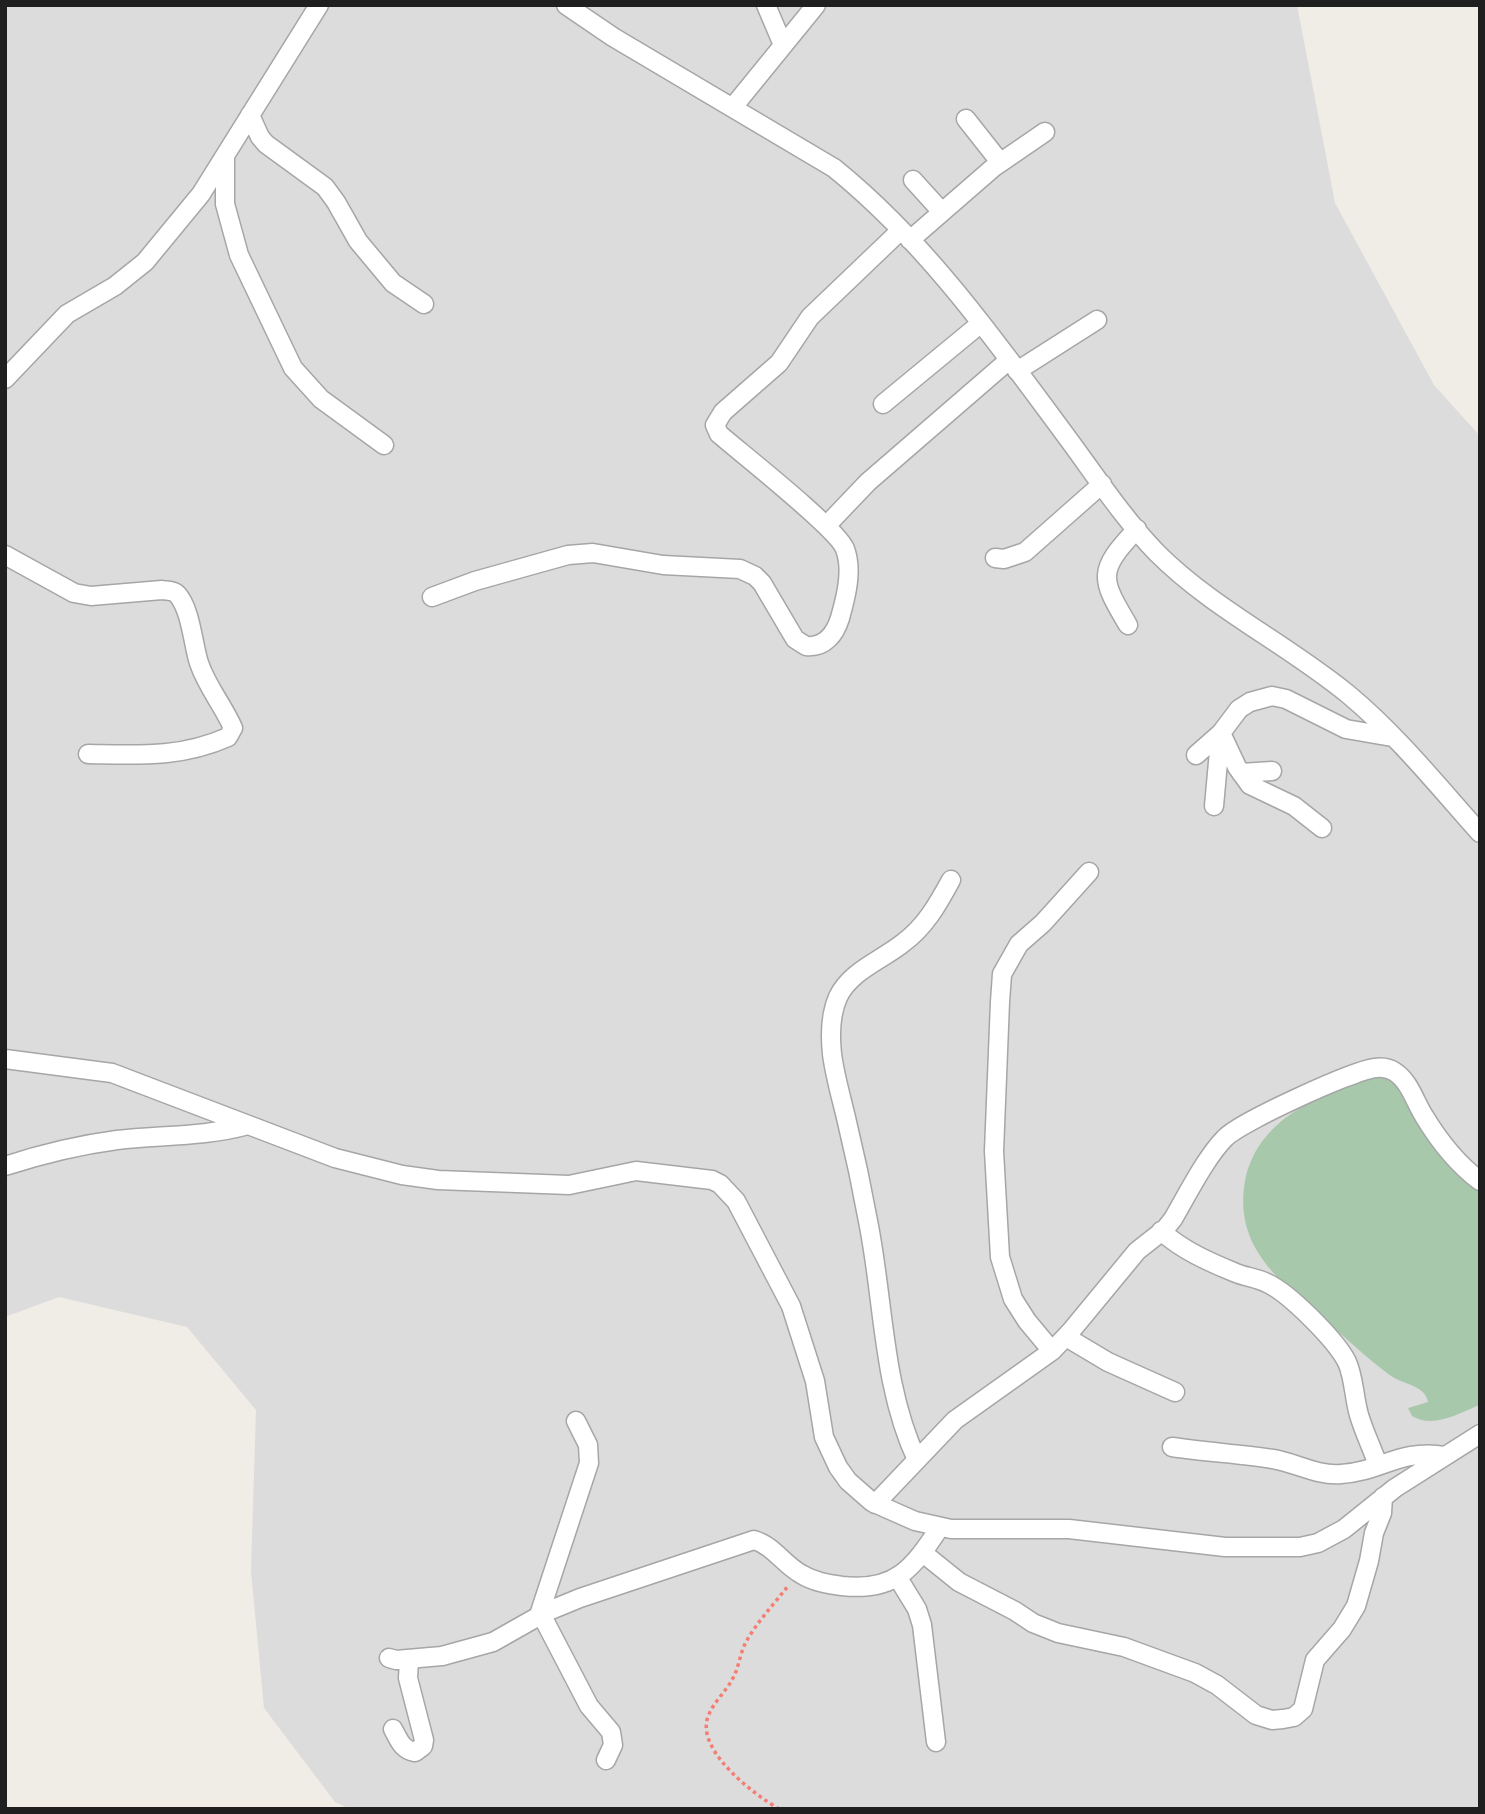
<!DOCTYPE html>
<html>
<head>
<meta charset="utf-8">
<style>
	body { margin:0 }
	#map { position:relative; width:1485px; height:1814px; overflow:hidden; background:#f0ece6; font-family:Montserrat,sans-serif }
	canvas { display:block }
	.frame { position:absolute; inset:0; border:7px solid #1f1f1f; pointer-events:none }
</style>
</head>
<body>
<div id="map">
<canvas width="1485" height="1814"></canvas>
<div class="frame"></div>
</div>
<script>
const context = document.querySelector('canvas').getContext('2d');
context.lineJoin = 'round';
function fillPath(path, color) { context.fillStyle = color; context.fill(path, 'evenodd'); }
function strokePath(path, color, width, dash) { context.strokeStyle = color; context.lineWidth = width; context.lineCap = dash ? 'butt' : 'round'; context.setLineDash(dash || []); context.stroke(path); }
fillPath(new Path2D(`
	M5 5H1297L1335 203 1434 385 1480 436V1809H350L335 1802 264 1708 251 1571 256 1410 187 1327 59 1297 5 1317Z`), '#dddcdc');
fillPath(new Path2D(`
	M1386 1075 1392 1078 1480 1188V1405C1459 1413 1433 1429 1412 1416L1408 1408 1428 1402C1425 1385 1404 1385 1391 1376 1368 1359 1348 1340 1326 1321 1282 1282 1233 1249 1245 1181 1251 1147 1276 1120 1306 1105 1330 1092 1359 1078 1386 1075Z`), '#a8c8ac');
const minor = new Path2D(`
	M566 5 613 37 834 168C927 243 998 344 1069 440 1097 478 1124 519 1157 553 1213 609 1287 644 1349 695 1397 735 1438 786 1480 833
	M766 5 783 45
	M733 107 816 5
	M250 115 260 137 266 144 325 187 336 202 358 241 393 283 424 304
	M966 119 1000 162
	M225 156V204L239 255 293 368 321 399 384 445
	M913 180 942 212
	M910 240 994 167 1045 132
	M1017 371 1097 320
	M5 379 67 314 115 286 145 262 201 194 319 5
	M883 404 980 324
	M826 526 868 482 1009 360
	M5 555 74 593 91 596 162 590C167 591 173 590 177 594 191 609 193 645 199 663 207 687 223 705 233 728L228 737C181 758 138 755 88 754
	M995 558 1004 559 1025 552 1102 484
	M432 597 475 581 568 555 593 553 663 565 740 569 755 576 762 583 795 639 806 646C825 648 835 634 840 618 846 597 853 570 845 549 838 529 741 453 719 434L715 425 723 412 779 363 810 317 901 230
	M1128 625C1100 578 1097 571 1137 529
	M1221 733 1237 767 1250 785 1294 806 1322 828
	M1196 755 1221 733 1239 709 1250 702 1272 696 1286 699 1346 729 1392 737
	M1241 773 1272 771
	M1214 806 1219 751 1224 740
	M5 1059 112 1073 335 1158 402 1175 438 1180 569 1185 636 1171 712 1180 720 1184 736 1201 791 1306 815 1381 824 1437 838 1467 848 1481 872 1502 915 1521 951 1529H1069L1225 1547H1300L1318 1543 1344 1529 1395 1488 1480 1434
	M5 1166C42 1154 79 1145 117 1140 161 1135 205 1137 248 1125
	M1161 1231C1182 1250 1209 1262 1236 1273 1246 1277 1257 1278 1267 1283 1289 1293 1336 1340 1347 1362 1354 1377 1354 1398 1359 1415 1364 1432 1372 1448 1378 1465
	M1066 1337 1108 1362 1175 1392
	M1052 1351 1027 1321 1013 1299 1000 1257 994 1151 1000 1002 1002 974 1019 944 1043 923 1089 872
	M576 1421 588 1445 589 1463 540 1612 589 1706 611 1732 613 1745 606 1760
	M1172 1447C1206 1452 1240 1454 1273 1459 1296 1463 1317 1476 1341 1474 1380 1472 1401 1448 1445 1456
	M917 1460C882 1386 884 1300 868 1221 862 1188 855 1155 847 1122 842 1100 835 1077 832 1054 830 1035 830 1015 838 997 850 971 882 960 903 943 925 927 938 904 951 880
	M875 1504 955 1420 1052 1351 1071 1331 1137 1251 1165 1229 1173 1219C1187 1195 1206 1157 1225 1138 1240 1122 1352 1071 1375 1068 1382 1067 1389 1068 1395 1072 1410 1082 1415 1102 1424 1116 1439 1141 1456 1163 1480 1181
	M923 1553 959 1582 1015 1611 1033 1623 1058 1633 1124 1647 1195 1673 1217 1685 1256 1715 1272 1720 1283 1719 1294 1717 1303 1709 1315 1660 1342 1629 1356 1606 1369 1561 1374 1533 1382 1513 1383 1497
	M898 1578 917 1609 922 1625 936 1742
	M389 1658 396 1660 442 1656 493 1642 546 1612 580 1598 754 1540C774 1546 783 1564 801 1574 814 1582 828 1584 842 1586 896 1592 913 1568 940 1527
	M393 1729C399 1740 402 1750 415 1752L423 1746 424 1740 408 1678 409 1659`);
strokePath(minor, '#a6a6a6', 21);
strokePath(new Path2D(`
	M779 1809C755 1795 699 1753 707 1720 711 1704 726 1692 733 1678 739 1667 740 1653 746 1642 757 1622 774 1604 788 1586`), '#f57d72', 3.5, [3.5, 3.5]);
strokePath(minor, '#fff', 18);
</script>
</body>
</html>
